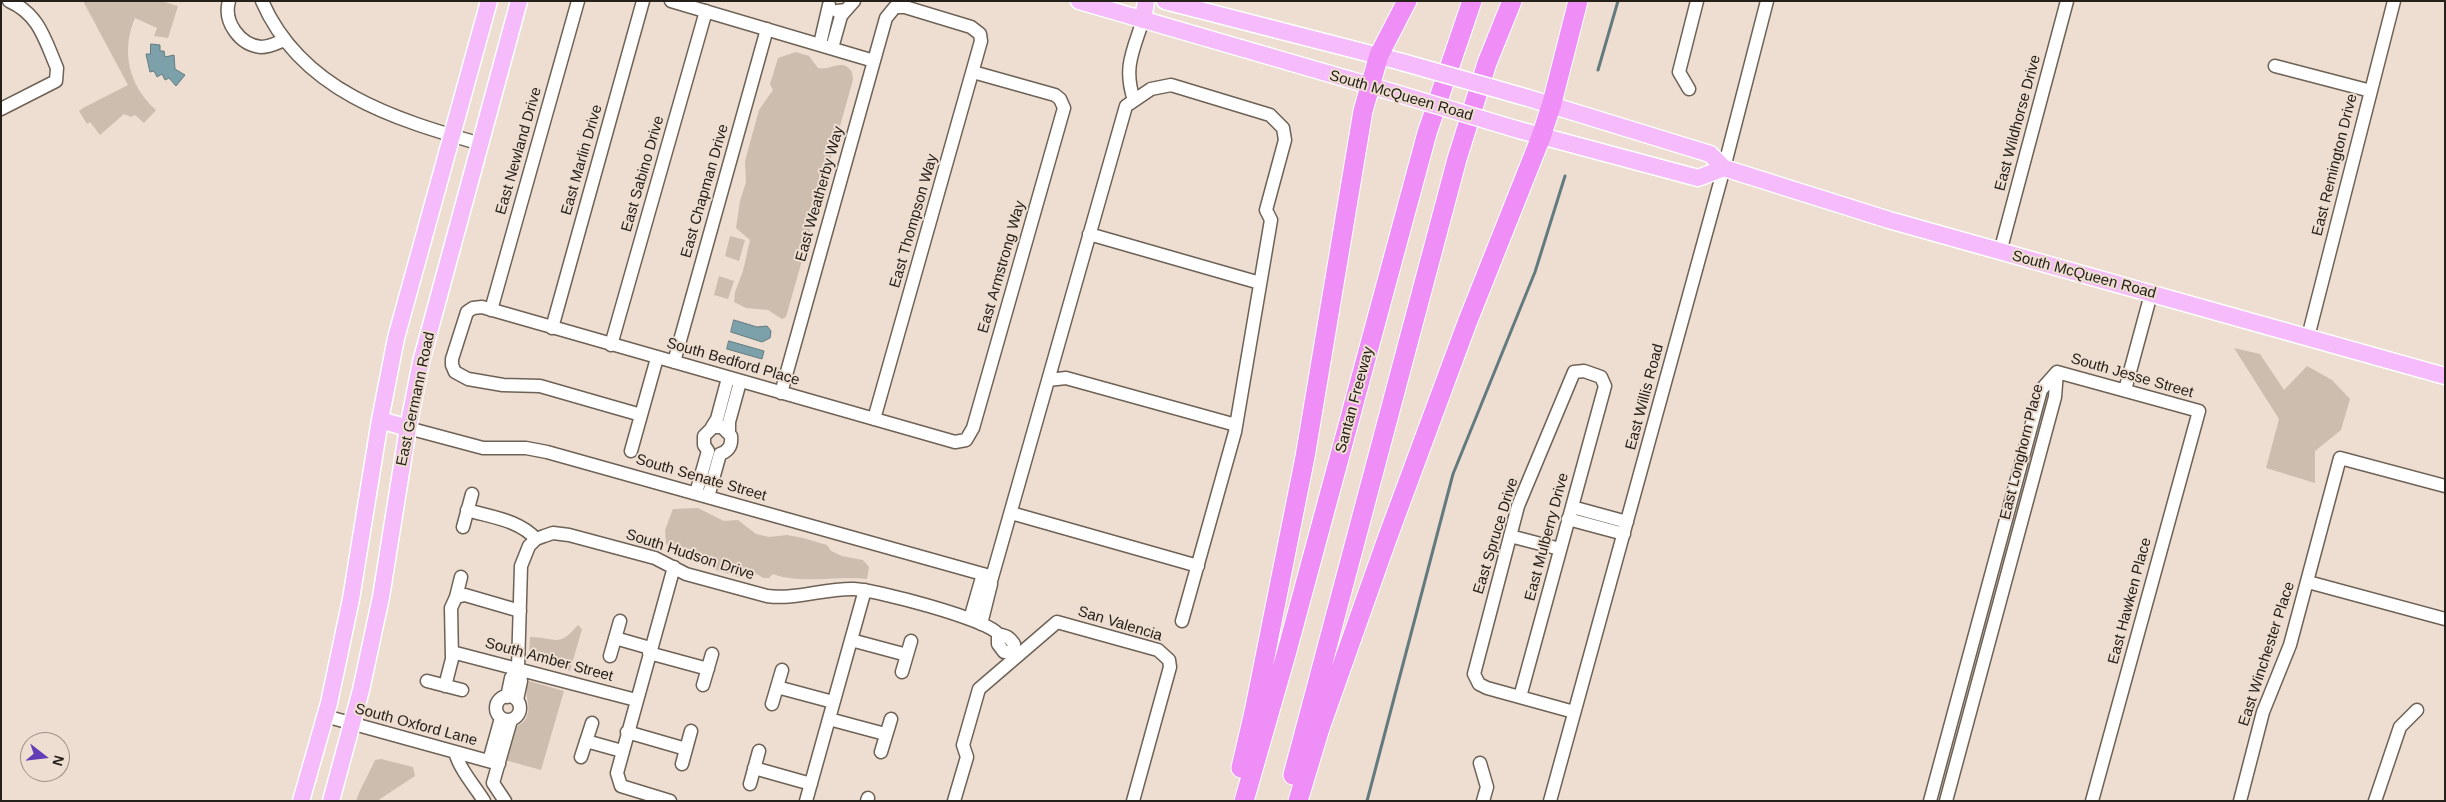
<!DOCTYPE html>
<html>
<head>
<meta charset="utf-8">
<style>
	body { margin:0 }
	#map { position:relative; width:2446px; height:802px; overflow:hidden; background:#edded1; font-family:Arial,sans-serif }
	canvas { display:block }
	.frame { position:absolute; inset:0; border:2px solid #26201b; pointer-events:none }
	.north { position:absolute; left:20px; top:732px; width:50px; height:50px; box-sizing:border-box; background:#edded1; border:1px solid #9d9288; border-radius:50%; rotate:106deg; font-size:14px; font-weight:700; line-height:20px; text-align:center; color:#26201b }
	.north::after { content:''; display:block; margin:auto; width:18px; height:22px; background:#633db5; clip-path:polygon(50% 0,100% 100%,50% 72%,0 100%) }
</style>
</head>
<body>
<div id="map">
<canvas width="2446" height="802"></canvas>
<div class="frame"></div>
<div class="north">N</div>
</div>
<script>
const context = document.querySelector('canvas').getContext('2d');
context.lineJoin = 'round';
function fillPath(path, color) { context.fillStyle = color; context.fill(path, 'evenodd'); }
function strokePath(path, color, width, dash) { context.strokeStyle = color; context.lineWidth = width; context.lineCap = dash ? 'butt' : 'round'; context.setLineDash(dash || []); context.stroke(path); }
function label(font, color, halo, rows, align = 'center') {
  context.font = font + ' Arial,sans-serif'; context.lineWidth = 4; context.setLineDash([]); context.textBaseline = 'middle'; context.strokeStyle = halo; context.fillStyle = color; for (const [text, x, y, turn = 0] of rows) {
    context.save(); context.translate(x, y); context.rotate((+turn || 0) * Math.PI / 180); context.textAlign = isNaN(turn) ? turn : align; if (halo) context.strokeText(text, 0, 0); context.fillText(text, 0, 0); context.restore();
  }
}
fillPath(new Path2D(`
	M83 1H161L178 6 168 38 154 36 157 28 135 18C121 51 128 85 156 110L144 123 135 115 131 117 124 114 100 135 90 122 87 124 79 111 83 108 128 85Z
	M796 52 809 56 818 68C830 71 843 57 852 72L853 80 786 317 782 319 768 310 746 308 734 302 735 292 743 271 750 240 736 228 740 201 746 182 745 161 759 110 773 90 770 84 778 58Z
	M730 236 745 240 739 261 725 256Z
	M719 276 734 281 728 299 714 295Z
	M2234 348 2260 354 2284 390 2307 366 2332 380 2350 399 2341 430 2315 451V483L2266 468 2279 419Z
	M698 508 724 521 738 520 756 534 769 537 787 535 803 538 827 545 831 551 842 556 863 560 869 567 867 579C836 575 803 585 773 574L769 578H763L757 574 745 575 741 578 716 570C703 546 687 554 666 544L665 530 673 509Z
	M578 625 582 629 570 671 535 661 529 653 530 637C557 637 557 649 578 625Z
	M529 681 564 691 541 770 505 760C508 752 509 737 514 730 518 724 525 723 527 716 532 703 522 693 529 681Z
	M381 759 413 767 415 776 377 801H356C361 786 369 774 375 760Z`), '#cdbdaf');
const water = new Path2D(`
	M151 44 160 45V51H164L165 57 174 55 175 69 185 75 176 86 169 78 165 80 162 74 157 77 154 71 150 72 146 54H150Z
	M734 320 757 327 767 326 771 331 770 338 762 342 731 332Z
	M729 341 764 351 762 359 727 349Z`);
fillPath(water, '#7da1aa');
strokePath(water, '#637a7f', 1);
strokePath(new Path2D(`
	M1598 70 1618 1
	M1367 801 1453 474 1535 272 1565 176`), '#637a7f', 3);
const minor = new Path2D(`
	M229 1C223 22 240 45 261 47 270 47 277 43 284 40
	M262 1C301 91 394 119 481 144
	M671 1 874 61
	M837 11 846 10 854 1
	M820 44 829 5
	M832 48 841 16 846 10
	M2275 66 2371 91
	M1689 89 1679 72 1697 1
	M1134 100C1123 68 1133 51 1143 20
	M1 109 56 81 57 68C45 40 39 14 9 1
	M1089 234 1260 283
	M2000 252 2067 1
	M491 310 578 1
	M552 328 643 1
	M2308 337 2394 1
	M611 345 706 11
	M674 362 767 29
	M2057 372 2199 411 2092 801
	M1048 380 1066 378 1236 425
	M2125 390 2151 294
	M781 393 886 18 895 7H905L971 27 980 34 981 41 874 419
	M641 415 540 386 503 385 468 379 455 372 452 365V359L467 312 473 308 482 307 955 442 966 440 973 428 1064 108 1060 99 1055 95 973 72
	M712 427 717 419 728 378
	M408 428 483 448H526L547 452 986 575 991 584 981 624
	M729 432V422L740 382
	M631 451 657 358
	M696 493 708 451 704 445V436L713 427H722L731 436C732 445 729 451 720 454L708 497
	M1572 507 1627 522
	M467 510C491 517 519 520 536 539
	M1011 513 1198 566
	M1568 519 1624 534
	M463 527 472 494
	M1510 536 1560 549
	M991 581 1126 106 1151 89 1171 85 1270 115 1283 128 1285 140 1266 210 1271 220 1235 432 1182 621
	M2308 582 2445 619
	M456 597 461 577
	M970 619 983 574
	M998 634V644L1004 652H1013
	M615 638 650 648
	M851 640 907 655
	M452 652 636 700
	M649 653 708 669
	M610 656 620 621
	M902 672 911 641
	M427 681 462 690
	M703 685 712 654
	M445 686 452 659 451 608 456 597 465 595 520 611
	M777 687 833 702
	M496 708a12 12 0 1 1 24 0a12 12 0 1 1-24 0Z
	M507 697 511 678 518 668
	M1520 697 1605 386 1601 377 1584 371 1574 372 1518 506 1474 674 1479 684 1487 688 1574 712
	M517 700 521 681 518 668 521 566 529 546 536 539 544 536 553 533 569 535 655 558 686 574 767 596C796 600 825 588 854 589 876 590 987 619 998 634 1007 636 1009 637 1014 644L1013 652
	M772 704 782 670
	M325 716 499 764
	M829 719 885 734
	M627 732 686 749
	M586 741 622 751
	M455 752C460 770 474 785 484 801
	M881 752 891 719
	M581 757 592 723
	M489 761 501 718
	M1480 763 1487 787 1483 801
	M682 764 691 731
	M754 768 811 784
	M750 784 759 751
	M505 801 493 783 511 720
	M670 801 621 786 617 773 674 567
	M806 801 865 590
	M867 801 868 798
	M954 801 967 757 963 745 979 689 1057 622 1158 650 1169 660 1170 667 1133 801
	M1550 801 1724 168 1767 1
	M1930 801 2041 390 2057 372
	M1946 801 2055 397 2057 372
	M2240 801 2263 712 2290 645 2340 458 2445 486
	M2375 801 2400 727 2417 710`);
const major = new Path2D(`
	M1079 1 1392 92
	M1165 1 1402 62
	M1143 20 1146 1
	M1528 98 1710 154 1724 168 1889 220 2445 376
	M1519 130 1698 178 1724 168
	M380 420 408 428
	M301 801 329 703 351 599 380 420 396 338 489 1
	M331 801 361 690 381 597 408 428 421 362 519 1`);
const highway = new Path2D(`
	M1241 768 1254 712 1305 457 1363 111 1379 55 1407 1
	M1293 775 1457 159 1487 63 1512 1
	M1244 801 1287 651 1427 133 1472 1
	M1298 801 1320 728 1387 539 1467 323 1541 137 1552 103 1578 1`);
strokePath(minor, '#6e6155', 15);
strokePath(major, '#fff', 19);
strokePath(highway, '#fff', 21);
strokePath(minor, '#fff', 12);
strokePath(major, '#f5bbfa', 16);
strokePath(highway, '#ee8ef6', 19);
const majorBridge = new Path2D(`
	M1402 62 1528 98
	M1392 92 1519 130`);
strokePath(majorBridge, '#fff', 19, []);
strokePath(majorBridge, '#f5bbfa', 16);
label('15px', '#26201b', '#edded1', [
	["South McQueen Road",1401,96,16],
	["East Wildhorse Drive",2018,123,-75],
	["East Newland Drive",519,151,-74],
	["East Marlin Drive",582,160,-74],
	["East Remington Drive",2335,165,-76],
	["East Sabino Drive",643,174,-74],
	["East Chapman Drive",705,191,-74],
	["East Weatherby Way",820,194,-74],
	["East Thompson Way",914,221,-74],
	["East Armstrong Way",1002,267,-74],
	["South McQueen Road",2084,275,15],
	["South Bedford Place",733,362,16],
	["South Jesse Street",2132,376,16],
	["East Willis Road",1645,397,-75],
	["East Germann Road",416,399,-78],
	["Santan Freeway",1355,400,-75],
	["East Longhorn Place",2022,452,-76],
	["South Senate Street",701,478,16],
	["East Spruce Drive",1496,536,-73],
	["East Mulberry Drive",1547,537,-75],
	["South Hudson Drive",690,555,18],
	["East Hawken Place",2130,601,-75],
	["San Valencia",1120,624,17],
	["East Winchester Place",2267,654,-72],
	["South Amber Street",549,660,15],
	["South Oxford Lane",416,725,15]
]);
</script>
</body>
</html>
